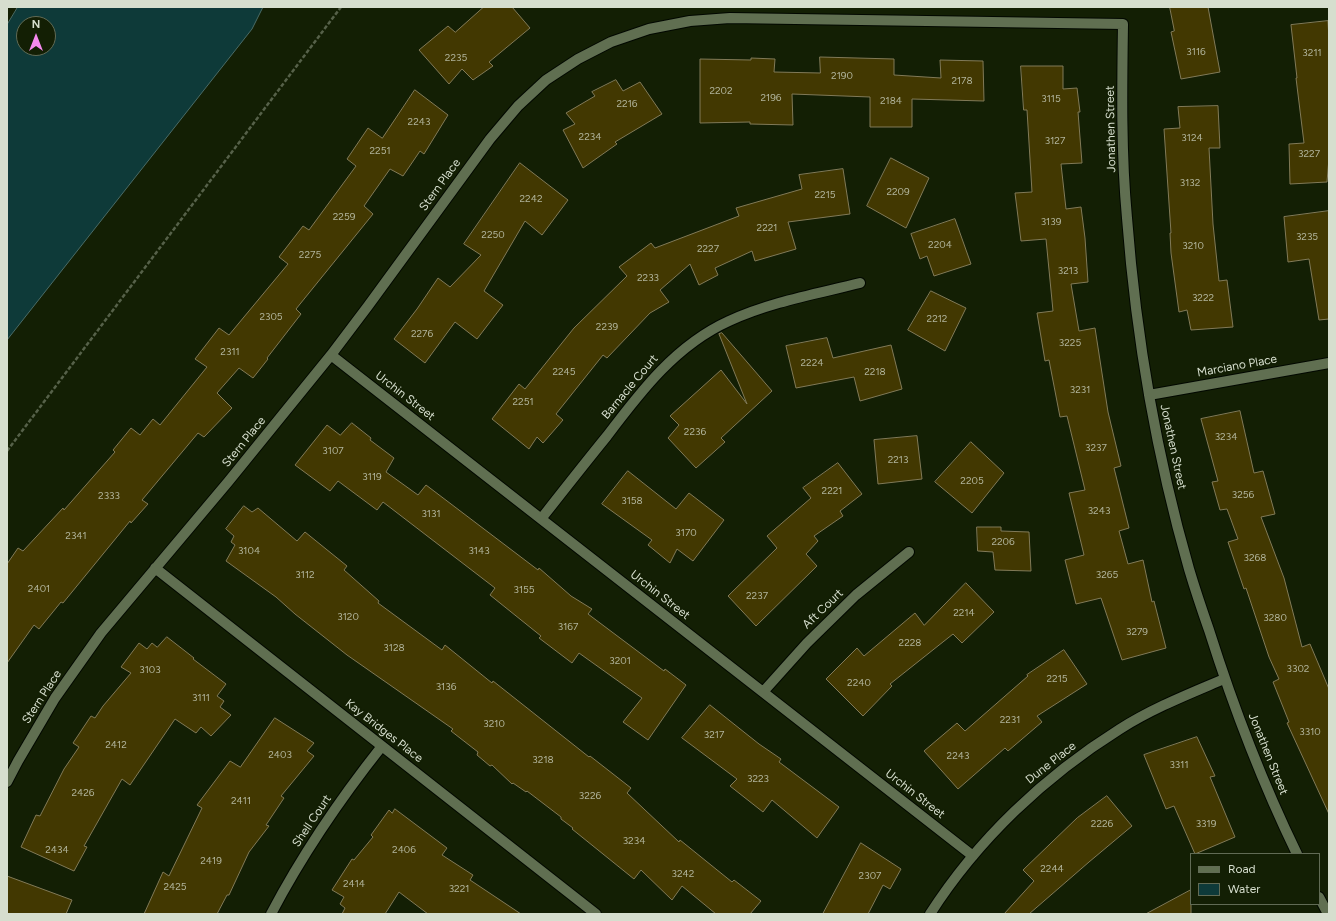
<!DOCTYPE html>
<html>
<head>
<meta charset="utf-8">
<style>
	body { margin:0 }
	#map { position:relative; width:1336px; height:921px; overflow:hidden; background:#131f04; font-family:Figtree,sans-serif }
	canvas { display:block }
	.frame { position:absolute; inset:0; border:8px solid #d6dece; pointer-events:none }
	.legend { position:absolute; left:1190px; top:853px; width:130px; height:52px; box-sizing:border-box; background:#131f04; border:1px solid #616b55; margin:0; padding:5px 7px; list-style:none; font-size:12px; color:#d6dece }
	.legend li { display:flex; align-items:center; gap:8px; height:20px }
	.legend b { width:20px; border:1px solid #616b55 }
	.north { position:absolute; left:16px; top:16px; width:40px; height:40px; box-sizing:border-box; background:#131f04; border:1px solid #616b55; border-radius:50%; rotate:0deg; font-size:11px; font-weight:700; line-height:16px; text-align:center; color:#d6dece }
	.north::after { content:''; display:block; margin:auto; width:14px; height:18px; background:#f589ee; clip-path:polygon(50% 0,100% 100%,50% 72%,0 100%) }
</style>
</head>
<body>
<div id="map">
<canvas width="1336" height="921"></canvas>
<div class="frame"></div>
<ul class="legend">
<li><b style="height:5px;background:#606f51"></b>Road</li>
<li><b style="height:11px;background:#0e3a39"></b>Water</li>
</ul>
<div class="north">N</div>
</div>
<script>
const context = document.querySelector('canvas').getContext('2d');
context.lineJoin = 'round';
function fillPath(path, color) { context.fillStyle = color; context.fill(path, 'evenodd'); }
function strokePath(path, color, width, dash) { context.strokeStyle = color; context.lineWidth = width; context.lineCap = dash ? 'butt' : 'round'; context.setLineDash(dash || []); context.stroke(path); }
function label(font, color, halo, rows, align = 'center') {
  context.font = font + ' Figtree,sans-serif'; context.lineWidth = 3.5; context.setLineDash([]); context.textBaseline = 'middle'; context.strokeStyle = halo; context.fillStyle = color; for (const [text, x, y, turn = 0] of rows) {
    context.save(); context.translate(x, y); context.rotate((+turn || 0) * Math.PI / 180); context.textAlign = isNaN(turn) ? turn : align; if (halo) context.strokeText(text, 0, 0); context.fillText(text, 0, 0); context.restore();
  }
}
const water = new Path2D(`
	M18 7H263L252 29 7 340V25ZM24 24H48V48H24Z`);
fillPath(water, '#0e3a39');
strokePath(water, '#4a6b66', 1);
const building = new Path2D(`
	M484 7H512L530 28 489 62 493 66 473 80 462 69 449 84 419 50 448 26 455 32Z
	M1170 7H1208L1220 72 1181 79 1171 32 1174 31Z
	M1328 21 1329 40V158L1327 182 1290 184 1289 144 1304 143 1296 78H1297L1291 25Z
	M820 57 894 59V75L941 78 940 60 983 61 984 101 912 99V127H870V97L792 94 793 125 750 124V122L700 123V59L751 60V58L775 59 774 72 820 73Z
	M1021 66H1063V89L1077 88 1080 112H1078L1082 163 1061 164 1066 209 1081 207 1085 238 1088 282 1071 284 1079 331 1095 328 1108 412 1121 466 1114 468 1129 528 1119 531 1128 564 1143 560 1152 602 1154 601 1166 648 1122 660 1101 598 1076 604 1065 560 1084 555 1069 493 1085 490 1067 416 1060 417 1049 360 1045 361 1037 313 1053 311 1046 239 1021 241 1015 193 1032 192 1027 110H1024Z
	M616 80 623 91 640 82 662 114 615 142 617 144 583 168 563 130 575 124 566 113 595 96 592 92Z
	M415 90 448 115 424 154 420 151 403 176 390 169 364 206 373 214 296 309 301 314 267 358 268 359 253 378 239 368 217 393 232 408 204 437 198 433 142 500 148 504 131 523 130 521 63 603 61 602 39 629 34 625 7 663V564L18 548 23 551 63 508 64 510 115 452 113 450 131 428 140 435 153 419 160 425 207 367 195 359 219 328 229 335 288 264 279 257 303 226 309 230 356 166 347 159 368 128 382 138Z
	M1218 106 1220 148H1209L1213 224 1219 281 1227 280 1233 327 1191 330 1187 310 1179 312 1171 253 1170 233H1171L1164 129 1180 128 1178 107Z
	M891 158 929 178 906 228 867 206Z
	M520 163 568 200 542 235 525 221 484 291 503 305 477 339 455 322 425 363 394 339 417 309 438 278 450 287 481 255 464 244Z
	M843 169 850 214 788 222 796 249 755 261 752 251 715 268 718 275 699 285 690 264 660 290 669 302 650 313 607 358 603 355 556 414 563 420 543 443 537 437 529 449 492 419 519 384 525 389 574 328 627 276 619 267 651 243 655 248 739 216 736 208 802 189 799 175Z
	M1329 211V319L1319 320 1309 259 1288 262 1284 217Z
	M955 219 971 264 934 276 927 256 920 259 911 234Z
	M931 291 966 308 945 351 908 330Z
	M722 333 772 391 721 438 725 442 696 468 668 438 679 425 670 416 721 370 747 404 719 334Z
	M827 338 833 358 891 345 902 389 860 401 854 377 796 388 786 346Z
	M1240 411 1254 473 1263 471 1275 514 1261 517 1284 578 1302 647 1310 644 1329 689V814L1287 723 1289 722 1273 682 1279 679 1269 657 1246 588 1244 589 1228 542 1238 539 1227 509 1220 510 1212 482 1218 481 1201 419Z
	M352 423 371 438 370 440 394 458 386 472 418 495 426 485 538 570 539 568 571 596 592 609 588 614 664 671 665 669 686 685 648 740 623 722 642 698 579 653 572 663 539 638 541 636 490 595 495 588 383 502 377 510 338 481 330 491 295 465 327 425 340 435Z
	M917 436 922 479 878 484 874 440Z
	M971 442 1004 473 972 513 935 482Z
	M838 463 862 494 840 511 843 516 814 536 818 541 806 554 817 566 756 626 728 596 777 548 767 536 811 498 803 488Z
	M628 471 676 509 689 493 724 520 693 561 677 549 670 563 648 545 652 540 602 504Z
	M244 506 252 512 258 508 297 541 305 532 347 566 344 570 379 601 378 603 442 650 445 645 492 683 493 681 589 757 590 756 631 788 627 793 679 842 680 840 732 882 734 880 761 901 750 914H716L682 886 672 900 641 870 634 879 572 829 573 828 561 819V817L527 791 526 792 513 783 512 784 492 765 490 766 477 755 478 752 451 731 453 729 347 655 295 614 276 597 226 561 235 545 231 542 234 536 226 529Z
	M977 527H1001V531L1029 532 1031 571 995 570 993 552 978 551Z
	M966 583 994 612 962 643 953 634 890 684 892 686 863 716 826 679 857 648 864 656 915 613 924 625Z
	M167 637 194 658 193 659 226 684 217 696 224 701 220 707 231 715 211 736 201 727 196 733 175 719 130 785 122 779 84 846 87 847 74 871 21 847 36 815 40 816 64 769 79 747 73 743 91 716 95 718 103 706 131 673 121 667 139 643 147 649 152 643 157 647Z
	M1064 650 1087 684 1037 716 1042 722 1008 751 1005 748 958 789 924 751 957 723 965 731 1028 676 1027 675Z
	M710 705 759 744 781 759 779 762 839 807 817 838 772 800 763 812 730 786 737 779 682 738Z
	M275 718 314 743 307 751 314 756 281 796 284 798 266 825 269 826 249 852 229 895H227L217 914H144L163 872 169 876 202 808 197 805 230 761 240 767Z
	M1197 737 1215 776 1210 777 1235 837 1195 854 1174 806 1166 809 1144 755Z
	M1107 796 1132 826 1089 862 1029 914H1004L1034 881 1023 870 1077 818Z
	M395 809 447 848 442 855 473 875 470 880 521 914H428L399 892 385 914H342L345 908 340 904 344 897 332 890 352 859 354 860 373 837 371 835 389 810 392 813Z
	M861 843 901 869 890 889 883 885 868 914H823Z
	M7 876 72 900 66 914H7Z
	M1191 890V914H1146Z`);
fillPath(building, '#423801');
strokePath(building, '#817a58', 1);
const minor = new Path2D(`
	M331 355 973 856
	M1149 395 1329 363
	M541 519C563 491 585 463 607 436 641 391 676 345 729 321 770 302 816 294 860 283
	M155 568 596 914
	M763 692 807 643 856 595 909 552
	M7 782 18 761 55 698 101 633 228 482 331 355 368 306 490 139 518 106 546 80 578 59 611 42 649 29 690 21 730 18 1123 24C1122 89 1121 153 1127 218 1136 336 1156 454 1189 569 1195 589 1202 610 1209 630 1233 706 1262 782 1297 854
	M1319 897 1328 914
	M271 914C302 855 340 799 382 746
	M930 914C978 839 1045 776 1120 729 1153 708 1189 694 1224 679`);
strokePath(minor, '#020800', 12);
strokePath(new Path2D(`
	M7 451 341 7`), '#566149', 2.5, [4, 2]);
strokePath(minor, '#606f51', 10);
label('10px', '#b1b49b', null, [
	["3116",1196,52],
	["3211",1312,53],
	["2235",456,58],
	["2190",842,76],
	["2178",962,81],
	["2202",721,91],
	["2196",771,98],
	["3115",1051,99],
	["2184",891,101],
	["2216",627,104],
	["2243",419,122],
	["2234",590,137],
	["3124",1192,138],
	["3127",1055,141],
	["2251",380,151],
	["3227",1309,154],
	["3132",1190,183],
	["2209",898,192],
	["2215",825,195],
	["2242",531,199],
	["2259",344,217],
	["3139",1051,222],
	["2221",767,228],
	["2250",493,235],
	["3235",1307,237],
	["2204",940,245],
	["3210",1193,246],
	["2227",708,249],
	["2275",310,255],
	["3213",1068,271],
	["2233",648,278],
	["3222",1203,298],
	["2305",271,317],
	["2212",937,319],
	["2239",607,327],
	["2276",422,334],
	["3225",1070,343],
	["2311",230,352],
	["2224",812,363],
	["2245",564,372],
	["2218",875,372],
	["3231",1080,390],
	["2251",523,402],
	["2236",695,432],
	["3234",1226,437],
	["3237",1096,448],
	["3107",333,451],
	["2213",898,460],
	["3119",372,477],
	["2205",972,481],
	["2221",832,491],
	["3256",1243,495],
	["2333",109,496],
	["3158",632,501],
	["3243",1099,511],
	["3131",431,514],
	["3170",686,533],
	["2341",76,536],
	["2206",1003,542],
	["3104",249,551],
	["3143",479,551],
	["3268",1255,558],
	["3112",305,575],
	["3265",1107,575],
	["2401",39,589],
	["3155",524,590],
	["2237",757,596],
	["2214",964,613],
	["3120",348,617],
	["3280",1275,618],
	["3167",568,627],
	["3279",1137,632],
	["2228",910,643],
	["3128",394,648],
	["3201",620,661],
	["3302",1298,669],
	["3103",150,670],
	["2215",1057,679],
	["2240",859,683],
	["3136",446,687],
	["3111",201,698],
	["2231",1010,720],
	["3210",494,724],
	["3310",1310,732],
	["3217",714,735],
	["2412",116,745],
	["2403",280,755],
	["2243",958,756],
	["3218",543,760],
	["3311",1179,765],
	["3223",758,779],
	["2426",83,793],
	["3226",590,796],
	["2411",241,801],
	["2226",1102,824],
	["3319",1206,824],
	["3234",634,841],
	["2434",57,850],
	["2406",404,850],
	["2419",211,861],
	["2244",1052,869],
	["3242",683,874],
	["2307",870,876],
	["2414",354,884],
	["2425",175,887],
	["3221",459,889]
]);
label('12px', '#d6dece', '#131f04', [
	["Jonathen Street",1111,129,-91],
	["Stern Place",440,185,-54],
	["Marciano Place",1237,366,-10],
	["Barnacle Court",630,387,-50],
	["Urchin Street",405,396,38],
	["Stern Place",244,442,-51],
	["Jonathen Street",1173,447,78],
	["Urchin Street",660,595,38],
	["Aft Court",823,609,-44],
	["Stern Place",42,697,-57],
	["Kay Bridges Place",384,731,38],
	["Jonathen Street",1268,754,68],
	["Dune Place",1051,763,-38],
	["Urchin Street",915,794,38],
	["Shell Court",312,821,-56]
]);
</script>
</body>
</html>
